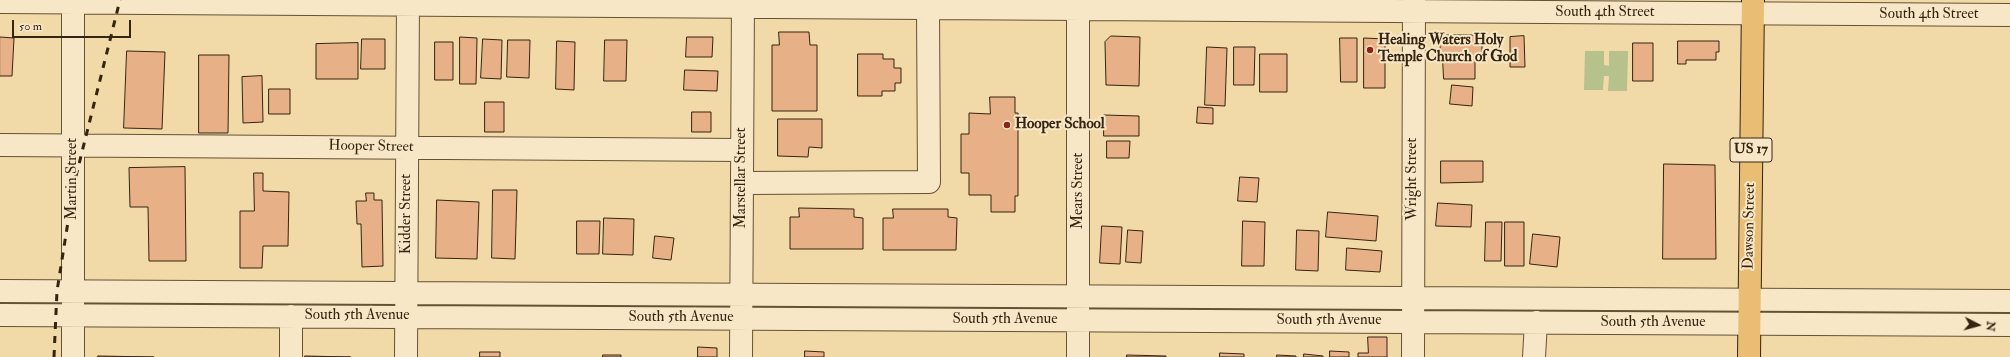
<!DOCTYPE html>
<html>
<head>
<meta charset="utf-8">
<style>
	body { margin:0 }
	#map { position:relative; width:2010px; height:357px; overflow:hidden; background:#f2daa8; font-family:"IM FELL Double Pica",serif }
	canvas { display:block }
	.north { position:absolute; left:1958px; top:305px; width:40px; height:40px; -webkit-text-stroke:3px #f7e7c6; paint-order:stroke; rotate:96deg; font-size:11px; font-weight:700; line-height:16px; text-align:center; color:#342410 }
	.north::after { content:''; display:block; margin:auto; width:14px; height:18px; background:#342410; clip-path:polygon(50% 0,100% 100%,50% 72%,0 100%) }
	.scale { position:absolute; left:12px; top:20px; width:119px; height:18px; box-sizing:border-box; border:2px solid #342410; border-top:0; padding-left:5px; font-size:12px; line-height:14px; white-space:nowrap; color:#342410; -webkit-text-stroke:3px #f7e7c6; paint-order:stroke }
</style>
</head>
<body>
<div id="map">
<canvas width="2010" height="357"></canvas>
<div class="north">N</div>
<div class="scale">50 m</div>
</div>
<script>
const context = document.querySelector('canvas').getContext('2d');
context.lineJoin = 'round';
function fillPath(path, color) { context.fillStyle = color; context.fill(path, 'evenodd'); }
function strokePath(path, color, width, dash) { context.strokeStyle = color; context.lineWidth = width; context.lineCap = dash ? 'butt' : 'round'; context.setLineDash(dash || []); context.stroke(path); }
function label(font, color, halo, rows, align = 'center') {
  context.font = font + ' "IM FELL Double Pica",serif'; context.lineWidth = 4; context.setLineDash([]); context.textBaseline = 'middle'; context.strokeStyle = halo; context.fillStyle = color; for (const [text, x, y, turn = 0] of rows) {
    context.save(); context.translate(x, y); context.rotate((+turn || 0) * Math.PI / 180); context.textAlign = isNaN(turn) ? turn : align; if (halo) context.strokeText(text, 0, 0); context.fillText(text, 0, 0); context.restore();
  }
}
fillPath(new Path2D(`
	M1585 51H1604V65L1609 66V51H1628L1627 91H1608L1609 76H1604L1603 90H1584Z`), '#b6c18b');
const building = new Path2D(`
	M779 32H809L810 45H817V111H772V45H779Z
	M1440 35H1482V57L1441 58Z
	M1111 36 1140 37 1139 86 1106 85 1105 42Z
	M1524 36 1525 67H1510V37Z
	M0 37 14 38 12 76H0Z
	M460 37 477 38 476 84H460Z
	M687 37H713L712 57H686Z
	M1340 38H1357V82H1341Z
	M1364 38 1385 39V88H1364Z
	M362 39H385V69H361Z
	M483 39 502 40 501 79 481 78Z
	M508 40H530L529 78 507 77Z
	M605 40H627L626 81H604Z
	M557 41 575 42 574 90 556 89Z
	M1678 41H1719V52H1716V60H1686V64H1678Z
	M435 42H453V80H435Z
	M358 43V79H316V44Z
	M1633 43H1653V81H1633Z
	M1207 47 1227 48 1225 106 1205 105Z
	M1234 47H1255L1254 85H1234Z
	M127 51 165 52 162 129 124 128Z
	M858 54H883V59H894V68H901V83H895V91H882V96H858Z
	M1260 54H1287V92H1260Z
	M199 55H229L228 133H199Z
	M1443 60H1475V79H1444Z
	M685 70 718 71 717 91 684 90Z
	M262 76 263 122 243 123 242 77Z
	M1452 85 1473 87 1472 106 1450 104Z
	M269 89H290V114H269Z
	M990 97H1015V113H1018V196H1015V212H991V195H969V173H961V134H969V113L990 114Z
	M485 102H504V132H485Z
	M1198 107 1213 108V124L1197 123Z
	M692 112H711V132H692Z
	M1104 115 1139 116V136H1104Z
	M778 119H822V148L809 147 808 157 778 156Z
	M1107 141H1130L1129 158H1107Z
	M1441 161H1483V182L1441 183Z
	M1664 164 1715 165 1716 259H1663Z
	M185 167 186 261H149L148 207H130L129 168Z
	M254 173H263V191L289 192 288 246H263L262 268H240V211H254Z
	M1240 177 1259 178 1257 202 1238 201Z
	M493 190H517L515 259 492 258Z
	M366 193H374V200H382L383 266 362 267 361 224H357L356 201H366Z
	M437 200 479 202 477 259 436 258Z
	M1438 203 1472 205 1471 227 1436 226Z
	M799 208 854 209V217L863 218V249H790V217H799Z
	M893 209H948V217L957 218 956 250H883V218H893Z
	M1328 212 1378 216 1376 241 1326 237Z
	M604 218 634 219 633 255 603 254Z
	M577 221H600L599 254H577Z
	M1243 221 1265 222 1264 266H1242Z
	M1486 222H1502L1501 261H1485Z
	M1505 222H1524V266H1505Z
	M1102 226 1122 227 1120 264 1100 263Z
	M1128 230 1143 231 1141 263 1126 262Z
	M1297 230 1319 231 1318 271 1296 270Z
	M1533 234 1560 237 1557 267 1530 264Z
	M655 236 674 238 671 260 653 258Z
	M1347 248 1382 251 1380 272 1346 270Z
	M1368 337H1387V357H1358V353H1368Z
	M698 347 717 348V357H698Z
	M805 351 824 352V357H805Z
	M1330 351 1349 352V357H1330Z
	M480 352H500V357H480Z
	M1220 353 1244 354V357H1220Z
	M1304 354 1323 356V357H1304Z
	M603 355H621V357H603Z
	M1127 355 1166 356V357H1127Z
	M1277 355 1296 356V357H1277Z
	M98 356 154 357H98Z
	M305 356 351 357H305Z`);
fillPath(building, '#e7b087');
strokePath(building, '#342410', 1);
const minor = new Path2D(`
	M0 2 2010 15
	M0 145 742 150
	M742 183 929 182 928 8
	M0 291 2010 301
	M0 315 2010 325
	M291 316V357
	M73 357V0
	M406 357 408 0
	M741 357 743 0
	M1078 357V0
	M1413 357 1414 0
	M1534 357 1536 322`);
const major = new Path2D(`
	M1749 357 1753 0`);
strokePath(minor, '#645236', 24);
strokePath(major, '#342410', 24);
strokePath(minor, '#f7e7c6', 22);
strokePath(major, '#e9bd74', 22);
strokePath(new Path2D(`
	M54 357 57 291 74 184 120 0`), '#342410', 3, [7, 7]);
for (const [x, y, r, color] of [
	[1370,50,4,"#8f2418"],
	[1007,125,4,"#8f2418"]
]) { const dot = new Path2D(); dot.arc(x, y, r, 0, 2 * Math.PI); context.fillStyle = color; context.fill(dot); strokePath(dot, '#f7e7c6', 1.5); }
for (const [x, y, w] of [
	[1751,150,42]
]) { const box = new Path2D(); box.roundRect(x - w / 2, y - 12, w, 24, 3); context.fillStyle = '#f7e7c6'; context.fill(box); strokePath(box, '#342410', 1); }
label('bold 14px', '#342410', null, [
	["US 17",1751,150]
]);
label('15px', '#342410', '#f7e7c6', [
	["South 4th Street",1605,13],
	["South 4th Street",1929,15],
	["Hooper Street",371,147,1],
	["Marstellar Street",742,178,-90],
	["Martin Street",73,179,-90],
	["Wright Street",1413,179,-90],
	["Mears Street",1079,191,-90],
	["Kidder Street",407,214,-90],
	["Dawson Street",1750,226,-89],
	["South 5th Avenue",357,316],
	["South 5th Avenue",681,318],
	["South 5th Avenue",1005,320],
	["South 5th Avenue",1329,321],
	["South 5th Avenue",1653,323]
]);
label('bold 15px', '#342410', '#f7e7c6', [
	["Healing Waters Holy",1378,41],
	["Temple Church of God",1378,58],
	["Hooper School",1015,125]
], 'left');
</script>
</body>
</html>
